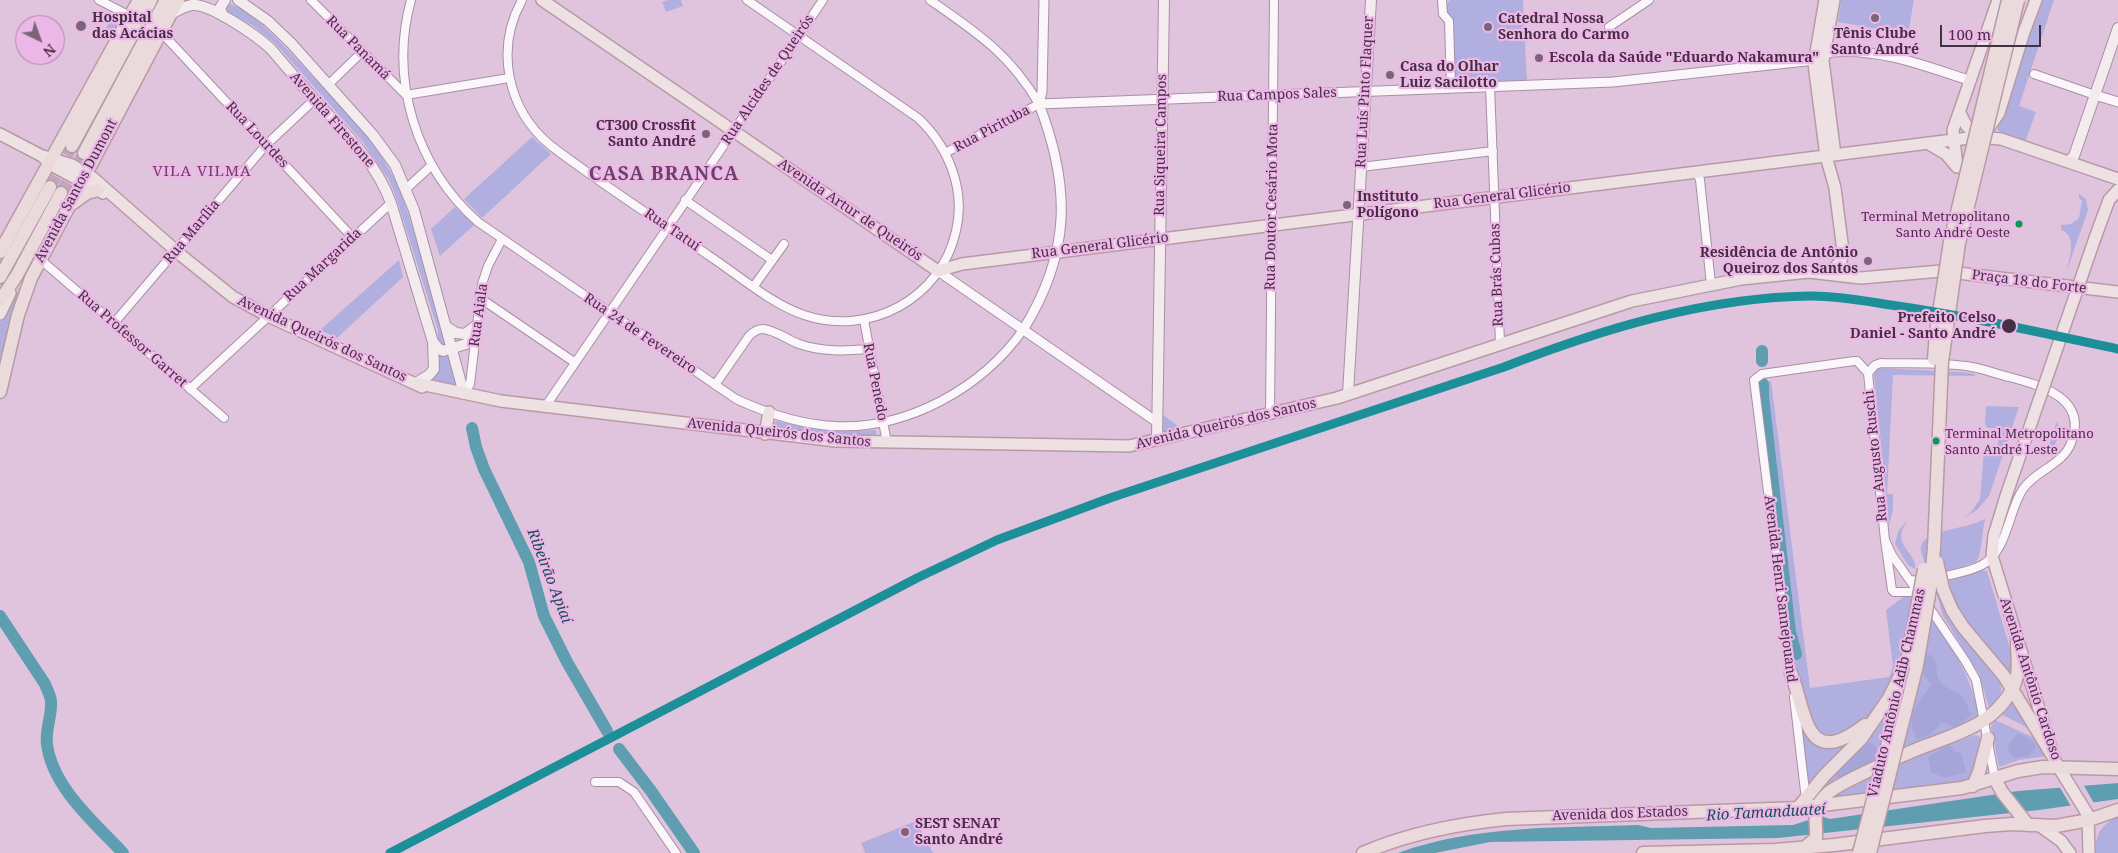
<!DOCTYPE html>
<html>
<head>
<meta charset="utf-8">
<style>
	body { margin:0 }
	#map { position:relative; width:2118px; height:853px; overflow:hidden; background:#e0c4dd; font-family:"Noto Serif",serif }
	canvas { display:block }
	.north { position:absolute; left:15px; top:15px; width:50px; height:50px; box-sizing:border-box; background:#edb7e7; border:1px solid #aa81a5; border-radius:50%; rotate:138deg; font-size:14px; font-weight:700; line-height:20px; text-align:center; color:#453043 }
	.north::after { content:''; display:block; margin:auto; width:18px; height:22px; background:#7b6479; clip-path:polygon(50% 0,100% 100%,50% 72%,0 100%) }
	.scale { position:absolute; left:1940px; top:25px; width:101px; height:22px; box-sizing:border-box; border:2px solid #453043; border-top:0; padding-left:6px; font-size:15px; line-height:18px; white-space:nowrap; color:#453043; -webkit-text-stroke:4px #edb7e7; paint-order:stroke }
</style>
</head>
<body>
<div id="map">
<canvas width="2118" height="853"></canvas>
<div class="north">N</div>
<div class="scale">100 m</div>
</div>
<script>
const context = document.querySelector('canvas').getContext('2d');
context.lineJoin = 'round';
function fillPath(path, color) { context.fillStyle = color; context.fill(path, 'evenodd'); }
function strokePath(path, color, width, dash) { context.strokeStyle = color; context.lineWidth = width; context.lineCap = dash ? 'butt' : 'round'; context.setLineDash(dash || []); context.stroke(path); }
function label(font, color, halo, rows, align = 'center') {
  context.font = font + ' "Noto Serif",serif'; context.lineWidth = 4.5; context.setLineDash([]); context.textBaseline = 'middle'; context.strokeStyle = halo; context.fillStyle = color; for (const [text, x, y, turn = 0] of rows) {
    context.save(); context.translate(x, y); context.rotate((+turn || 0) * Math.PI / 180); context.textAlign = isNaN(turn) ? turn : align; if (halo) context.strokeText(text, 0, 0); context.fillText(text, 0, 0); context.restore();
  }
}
fillPath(new Path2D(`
	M668 0H681L683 6 666 12 662 2Z
	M1450 0H1523L1527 83 1457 85 1454 81 1446 5Z
	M1841 0H1914L1908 34 1838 22Z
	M2038 0H2054L2019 106 2036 112 2025 142 2001 133 1997 129 2004 114Z
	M227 3C250 9 284 45 300 63 329 95 364 127 386 164 402 189 409 217 418 245 428 278 438 311 448 344L447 347 438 343V330L395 194 389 180 363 142 275 43 252 25 227 12 223 7Z
	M115 15 118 18 119 25 112 37 103 32Z
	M532 137 551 154 482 218 464 199Z
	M2079 194 2086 199 2088 210 2066 273C2069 259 2078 236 2061 230V225L2071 224 2079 218 2082 201 2079 198Z
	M455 207 474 225 440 256 431 229Z
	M399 260 403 277 337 338 320 330Z
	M30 270 0 372V323Z
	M450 355 457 383 456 385 428 381 438 369 440 356Z
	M1881 368 1963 372 1975 374V376L1893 375 1887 494H1893V510L1889 525 1887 523V507L1874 374 1876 370Z
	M1771 381 1810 688 1889 677 1893 666 1886 610 1903 597 1914 595C1943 630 1970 670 1979 715L1978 718 1820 793 1819 791 1825 782 1856 753 1822 770 1808 784 1799 710 1803 727 1837 746 1846 744 1834 736 1823 734 1814 727 1800 689 1790 648 1759 388 1765 382Z
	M1986 406 2019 407 1989 496 1977 510 1963 518 1971 512 1980 499 1984 451 1987 446H1998L1999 428H1987L1985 424Z
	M1162 414 1182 429 1162 433Z
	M777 421C809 429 842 433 875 430L877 432 874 437 848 436 777 428 774 423Z
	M2057 421C2062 435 2057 445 2046 454Z
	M1984 519 1985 520C1982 531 1982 555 1976 562L1931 576C1928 568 1922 559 1921 550 1919 529 1968 530 1984 519Z
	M1907 520C1906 524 1903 527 1902 531 1897 547 1918 556 1915 569L1908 565 1895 544 1898 532Z
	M1978 571H1987L2012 655 2011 677 1993 655 1984 662C1998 679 2012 689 1989 708L1979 674 1943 616 1934 584Z
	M2012 699 2030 729 2001 714Z
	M1995 720 2035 738 2047 756 2019 760 1999 767 1991 727Z
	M1975 735 1979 736 1981 741 1972 777 1964 781 1948 784 1838 797 1836 796 1897 764Z
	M2118 817V853H2095C2096 834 2100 825 2118 817Z
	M916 821 933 853H865L861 843Z`), '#b0afe0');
fillPath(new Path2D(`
	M1926 654 1933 656C1939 666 1934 674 1941 683 1946 689 1952 689 1958 693 1965 698 1968 707 1971 715L1963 722 1954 727 1944 723 1940 724 1930 735 1917 739C1903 720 1919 700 1931 685L1923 674Z
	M2017 734C2025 736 2034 740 2036 748L2028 756 2015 758 2010 754 2008 745Z
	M1870 743 1875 745C1883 767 1856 772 1840 780L1835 774C1844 763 1857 748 1870 743Z
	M1951 746 1954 751 1961 753 1966 772 1945 778 1931 772 1928 757 1945 747Z`), '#a5a5d9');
fillPath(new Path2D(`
	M2118 783V799L2039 810 1778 838 1490 842 1435 853H1398C1474 825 1558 828 1638 825L1651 828 1793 825 1821 816 1830 819 2018 791Z`), '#5f9eb1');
fillPath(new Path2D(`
	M2083 784 2095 805 2072 808 2059 786Z`), '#e0c4dd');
strokePath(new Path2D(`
	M1762 351V361
	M1763 384V397L1790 632 1796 654
	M472 428 476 447 484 469 529 562 544 616 567 662 607 731
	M0 616 45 684C47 690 51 696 51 702 52 716 45 730 47 744 52 787 95 823 123 853
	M619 749 651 791 694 853`), '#5f9eb1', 12);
strokePath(new Path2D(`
	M50 187 72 146
	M61 193 84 153`), '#c1a6be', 12, [12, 6]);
const minor = new Path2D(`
	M99 0 130 16
	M311 0 406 95 509 78
	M411 0C389 80 416 167 478 222L736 399C807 432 870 438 941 401 975 383 1001 361 1023 330
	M522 0C495 49 507 109 550 145 601 184 655 218 708 255 737 274 771 304 804 315 869 337 941 299 956 231 966 189 948 146 918 118L747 0
	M930 0C976 32 1010 54 1039 104L945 153
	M1442 0 1443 14 1449 21 1451 87
	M1609 27 1649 0
	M161 32 353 238
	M2034 74 2095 95
	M328 85 362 52
	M1490 86 1500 343
	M1361 167 1493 151
	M1697 172 1700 180 1711 284
	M406 189 432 165
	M685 200 772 260
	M41 260 224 418
	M754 286 784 244
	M480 298 574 362
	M864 320 887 443
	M114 323 266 145 315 99
	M1868 373 1875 365 1881 363C1911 364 1942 362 1972 367 1984 369 1996 374 2009 377 2040 385 2089 398 2071 443 2063 465 2036 470 2023 489 2008 511 2008 551 1982 565 1969 572 1952 574 1938 578
	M1868 373 1885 540 1892 590 1894 592H1918
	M715 385 749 336C753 332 757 329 763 329 775 330 788 340 799 344 822 352 845 351 869 349
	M190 389 391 203
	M464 394 470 384 482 284 488 266 502 239
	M545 407 823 0
	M1270 414 1274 0
	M1885 540 1892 555 1920 595
	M1910 580 1925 581
	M1927 604 1966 662 1976 680 1995 779
	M1791 676 1754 380 1762 374 1854 361H1857L1868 373
	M1794 697 1806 800
	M595 782H619L634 792 676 853`);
const tertiary = new Path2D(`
	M2095 95 2118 102
	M1039 104 1613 82 1806 61C1815 59 1823 53 1832 52 1881 48 1925 66 1971 81
	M1039 104 1042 92 1044 0
	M938 271 1157 422
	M1023 330C1071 253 1071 187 1039 104`);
const secondary = new Path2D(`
	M238 0 268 21 291 43 373 135 395 165 414 210 464 394
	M170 15C176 11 184 6 192 5 210 3 257 36 271 49 288 69 306 90 324 110 351 139 377 165 391 203L433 342 434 369 429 375 416 383
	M223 16 220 8 225 0
	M2068 162 2074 156 2118 28
	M447 327 456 333 465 334 477 325
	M433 342 438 348 443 351 466 344 476 335
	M1348 394 1371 0
	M1157 440 1164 0`);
const primary = new Path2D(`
	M542 0 938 271 962 264 1977 137 2001 139 2118 179
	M1825 0 1814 64 1826 156 1835 188 1843 251 1841 261 1829 274
	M1834 0 1823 61 1835 155
	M1960 113 1966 125 1977 137
	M1987 130 1999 113 2024 32 2036 0
	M0 134 42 156 55 167 103 193
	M1929 144 1946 154 1956 166
	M43 156 72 165 93 178 182 256 233 297 268 316 422 387
	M1957 167 1953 130 1998 0
	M2095 238 2109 200 2118 190
	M0 314 10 293
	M416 383 501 401 836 441 1129 446 1337 398 1632 301 1741 279 1809 272 1861 278 1941 271 2118 292
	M765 434 769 412
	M2006 496 1994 535 1992 556 2051 748
	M2056 763 2088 815 2089 853
	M2040 826 2061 841 2070 853`);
const trunk = new Path2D(`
	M72 146 151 0
	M84 153 166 0
	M70 205 87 193 98 190
	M0 252 139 0
	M0 277 50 187
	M0 301 17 275 61 193
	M0 392 18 315 31 278 178 0
	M1952 610 1963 627 2004 676 2054 758
	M1791 673C1807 715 1805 771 1865 725
	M1890 735 1902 684
	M1995 779 2002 792 2028 825
	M1973 786 1979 772 1988 738
	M1798 808 1824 776 1861 739 1889 698 1907 662
	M1804 848 1816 838C1817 816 1810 809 1829 792 1851 777 1890 761 1915 750 1952 735 1996 726 2014 685 2020 672 2017 654 2017 640
	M1363 853C1409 833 1456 824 1506 819L1798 808 1962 788 2018 771 2043 767 2118 769
	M1643 853 1775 850 1834 845 1985 826 2012 824 2056 826 2089 820 2118 810`);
strokePath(minor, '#a690a4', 10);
strokePath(tertiary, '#a690a4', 11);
strokePath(secondary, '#a690a4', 12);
strokePath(primary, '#b89aa4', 14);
strokePath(trunk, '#b89aa4', 15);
strokePath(minor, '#faf6fa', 8);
strokePath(tertiary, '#faf6fa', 9);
strokePath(secondary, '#f4ebee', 10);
strokePath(primary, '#eee1e3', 11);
strokePath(trunk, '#eadadc', 12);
const primaryBridge = new Path2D(`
	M2006 496 2095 238`);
const trunkBridge = new Path2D(`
	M1934 359 1936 332 1950 242 2008 0
	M1937 562 1943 589 1952 610
	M1907 662 1924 569
	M1859 853 1890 735
	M1870 853 1917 665 1930 589 1934 548 1942 362 1959 243 2018 0`);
strokePath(primaryBridge, '#b89aa4', 14, []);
strokePath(trunkBridge, '#b89aa4', 15, []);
strokePath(primaryBridge, '#eee1e3', 11);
strokePath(trunkBridge, '#eadadc', 12);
strokePath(new Path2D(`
	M390 853 917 578 997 540 1110 498 1504 367C1602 329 1706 297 1812 296 1839 296 1865 301 1891 305 1967 316 2043 333 2118 349`), '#1c8f98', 9);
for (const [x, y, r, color] of [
	[1875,18,5,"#7b6479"],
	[81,26,6,"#7b6479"],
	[1488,27,5,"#7b6479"],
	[1539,58,5,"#7b6479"],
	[1390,75,5,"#7b6479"],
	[706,134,5,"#7b6479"],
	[1347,205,5,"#7b6479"],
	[2019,224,4.5,"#079a50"],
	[1868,261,5,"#7b6479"],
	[2009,326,8,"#453043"],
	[1936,441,4.5,"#079a50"],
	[905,832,5,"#7b6479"]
]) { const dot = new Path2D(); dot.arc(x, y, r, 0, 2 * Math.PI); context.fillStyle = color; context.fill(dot); strokePath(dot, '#edb7e7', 2); }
label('13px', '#453043', '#edb7e7', [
	["Terminal Metropolitano",2010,217],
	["Santo André Oeste",2010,233],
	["Terminal Metropolitano",1945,434,"left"],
	["Santo André Leste",1945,450,"left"]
], 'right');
label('bold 14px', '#453043', '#edb7e7', [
	["Hospital",92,18],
	["das Acácias",92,34],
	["Catedral Nossa",1498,19],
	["Senhora do Carmo",1498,35],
	["Tênis Clube",1875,34,"center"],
	["Santo André",1875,50,"center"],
	["Escola da Saúde \"Eduardo Nakamura\"",1549,58],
	["Casa do Olhar",1400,67],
	["Luiz Sacilotto",1400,83],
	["CT300 Crossfit",696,126,"right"],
	["Santo André",696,142,"right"],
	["Instituto",1357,197],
	["Polígono",1357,213],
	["Residência de Antônio",1858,253,"right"],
	["Queiroz dos Santos",1858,269,"right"],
	["SEST SENAT",915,824],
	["Santo André",915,840]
], 'left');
label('14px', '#453043', '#edb7e7', [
	["Rua Panamá",358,48,45],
	["Rua Alcides de Queirós",768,80,-56],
	["Rua Luís Pinto Flaquer",1365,92,-87],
	["Rua Campos Sales",1277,95,-2],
	["Avenida Firestone",332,120,49],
	["Rua Pirituba",992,129,-28],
	["Rua Lourdes",257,135,47],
	["Rua Siqueira Campos",1161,145,-89],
	["Avenida Santos Dumont",76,191,-62],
	["Rua General Glicério",1502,196,-7],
	["Rua Doutor Cesário Mota",1272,207,-89],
	["Avenida Artur de Queirós",850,210,34],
	["Rua Tatuí",672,230,34],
	["Rua Marília",192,232,-50],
	["Rua General Glicério",1100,246,-7],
	["Rua Margarida",323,265,-43],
	["Rua Brás Cubas",1497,275,-92],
	["Praça 18 do Forte",2029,282,7],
	["Rua Aiala",479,315,-82],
	["Rua 24 de Fevereiro",640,334,34],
	["Rua Professor Garret",132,339,41],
	["Avenida Queirós dos Santos",322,339,25],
	["Rua Penedo",875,382,79],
	["Avenida Queirós dos Santos",1226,424,-13],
	["Avenida Queirós dos Santos",779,433,6],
	["Rua Augusto Ruschi",1876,456,-96],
	["Avenida Henri Sannejouand",1780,589,83],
	["Avenida Antônio Cardoso",2030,679,72],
	["Viaduto Antônio Adib Chammas",1897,693,-77],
	["Avenida dos Estados",1620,814,-2]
]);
label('bold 14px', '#453043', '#edb7e7', [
	["Prefeito Celso",1996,318],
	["Daniel - Santo André",1996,334]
], 'right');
context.letterSpacing = '1px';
label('15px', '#6e406a', '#edb7e7', [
	["VILA VILMA",202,172]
]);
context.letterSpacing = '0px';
label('italic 15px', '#164e57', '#edb7e7', [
	["Ribeirão Apiaí",549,576,69],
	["Rio Tamanduateí",1766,813,-3]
]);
context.letterSpacing = '1px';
label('bold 19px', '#6e406a', '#edb7e7', [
	["CASA BRANCA",664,175]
]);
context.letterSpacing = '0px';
</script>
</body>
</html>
